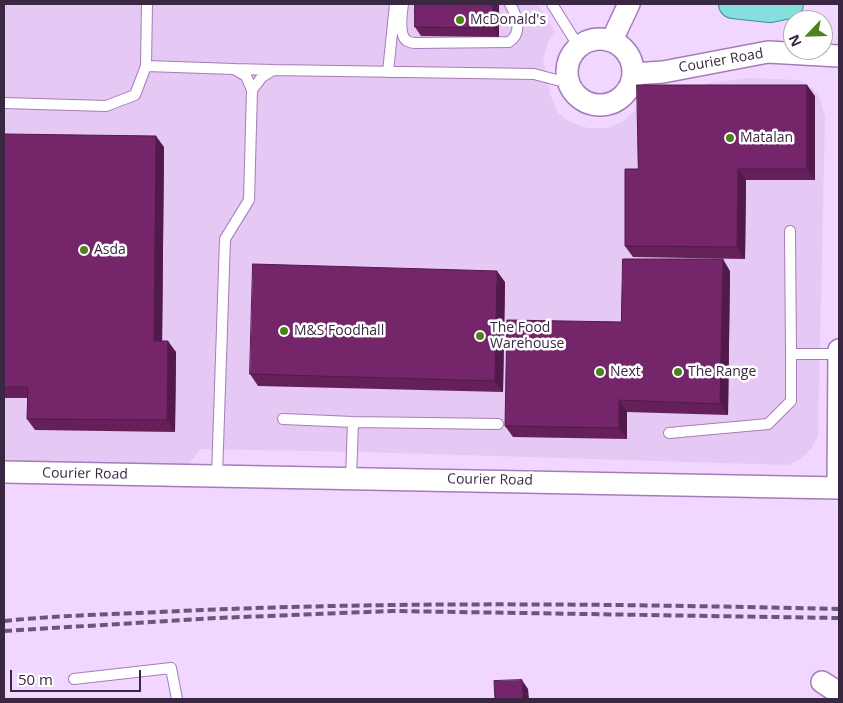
<!DOCTYPE html>
<html>
<head>
<meta charset="utf-8">
<style>
	body { margin:0 }
	#map { position:relative; width:843px; height:703px; overflow:hidden; background:#f1d6ff; font-family:"Open Sans",sans-serif }
	canvas { display:block }
	.frame { position:absolute; inset:0; border:5px solid #3a2842; pointer-events:none }
	.north { position:absolute; left:783px; top:10px; width:50px; height:50px; box-sizing:border-box; background:#fff; border:1px solid #b0a9b3; border-radius:50%; rotate:246deg; font-size:14px; font-weight:700; line-height:20px; text-align:center; color:#3a2842 }
	.north::after { content:''; display:block; margin:auto; width:18px; height:22px; background:#4b821b; clip-path:polygon(50% 0,100% 100%,50% 72%,0 100%) }
	.scale { position:absolute; left:10px; top:670px; width:131px; height:22px; box-sizing:border-box; border:2px solid #3a2842; border-top:0; padding-left:6px; font-size:15px; line-height:18px; white-space:nowrap; color:#3a2842; -webkit-text-stroke:4px #fff; paint-order:stroke }
</style>
</head>
<body>
<div id="map">
<canvas width="843" height="703"></canvas>
<div class="frame"></div>
<div class="north">N</div>
<div class="scale">50 m</div>
</div>
<script>
const context = document.querySelector('canvas').getContext('2d');
context.lineJoin = 'round';
function fillPath(path, color) { context.fillStyle = color; context.fill(path, 'evenodd'); }
function strokePath(path, color, width, dash) { context.strokeStyle = color; context.lineWidth = width; context.lineCap = dash ? 'butt' : 'round'; context.setLineDash(dash || []); context.stroke(path); }
function label(font, color, halo, rows, align = 'center') {
  context.font = font + ' "Open Sans",sans-serif'; context.lineWidth = 5; context.setLineDash([]); context.textBaseline = 'middle'; context.strokeStyle = halo; context.fillStyle = color; for (const [text, x, y, turn = 0] of rows) {
    context.save(); context.translate(x, y); context.rotate((+turn || 0) * Math.PI / 180); context.textAlign = isNaN(turn) ? turn : align; if (halo) context.strokeText(text, 0, 0); context.fillText(text, 0, 0); context.restore();
  }
}
fillPath(new Path2D(`
	M4 4H537L555 31 549 39 543 59 551 97 558 113 570 122 588 128H607L622 122 641 105 662 94 709 83 749 78 798 80 813 88 820 99 825 117 818 436 811 449 801 458 789 465 363 452 201 449 189 463 175 468 4 463Z`), '#e6c8f5');
const lane = new Path2D(`
	M403 4C402 12 398 35 407 41 409 42 412 43 415 43L509 42C523 33 517 16 510 4
	M552 4 579 47
	M146 66 234 69
	M234 69 273 70 262 77 252 90 246 76Z
	M273 70 534 74 568 83
	M388 72 395 4
	M4 103 106 106 135 95 146 66 147 4
	M790 231 791 354H839
	M283 419 353 422 498 424
	M669 433 768 424 791 401V354
	M217 476 225 239 249 200 252 90
	M351 478 353 422
	M74 679 171 668 177 699`);
const street = new Path2D(`
	M567 72a33 33 0 1 1 66 0a33 33 0 1 1-66 0Z
	M612 40 629 4
	M633 74 663 72 768 52 839 56
	M4 472 838 488 839 350
	M822 682 839 693`);
const primary = new Path2D(`
	M733 4 770 8 789 4`);
strokePath(lane, '#a67bbb', 12);
strokePath(street, '#a67bbb', 24);
strokePath(primary, '#359198', 30);
strokePath(lane, '#fff', 10);
strokePath(street, '#fff', 21);
strokePath(primary, '#84dfdd', 28);
strokePath(new Path2D(`
	M4 621C62 615 121 614 180 611 400 601 619 604 839 609
	M4 631 217 618 392 611 839 618`), '#6b5775', 4, [8, 4]);
fillPath(new Path2D(`
	M415 4H499V37L421 36 415 27Z
	M815 96V180H746L745 259 633 257 625 246 638 169Z
	M4 134 164 147 162 341 176 352 175 432 35 430 27 419 28 398H4Z
	M730 271 728 415 627 412V439L513 437 505 426 621 322Z
	M505 282 503 392 258 386 250 374Z`), '#65205a');
fillPath(new Path2D(`
	M493 4H499V37L493 28Z
	M807 85 815 96V180L807 169Z
	M156 136 164 147 162 352 154 341Z
	M738 169 746 180 745 259 737 247Z
	M723 259 730 271 728 415 720 404Z
	M497 271 505 282 503 392 495 381Z
	M168 341 176 352 175 432 167 420Z
	M619 400 627 412V439L619 428Z
	M522 680 528 689 529 699H523Z`), '#521a4a');
const building = new Path2D(`
	M415 4H493V28L415 27Z
	M637 85H807V169H738L737 247 625 246V169H638Z
	M4 134 156 136 154 341H168L167 420 27 419 28 387H4Z
	M623 259H723L720 404 619 400V428L505 426 507 320 621 322Z
	M253 264 497 271 495 381 250 374Z
	M522 680 523 699H495L494 681Z`);
fillPath(building, '#752569');
strokePath(building, '#521a4a', 1);
for (const [x, y, r, color] of [
	[460,20,5,"#4b821b"],
	[730,138,5,"#4b821b"],
	[84,250,5,"#4b821b"],
	[284,331,5,"#4b821b"],
	[480,336,5,"#4b821b"],
	[600,372,5,"#4b821b"],
	[678,372,5,"#4b821b"]
]) { const dot = new Path2D(); dot.arc(x, y, r, 0, 2 * Math.PI); context.fillStyle = color; context.fill(dot); strokePath(dot, '#fff', 2); }
label('14px', '#3a2842', '#fff', [
	["McDonald's",470,20],
	["Matalan",740,138],
	["Asda",94,250],
	["The Food",490,328],
	["Warehouse",490,344],
	["M&S Foodhall",294,331],
	["Next",610,372],
	["The Range",688,372]
], 'left');
label('14px', '#3a2842', '#fff', [
	["Courier Road",721,61,-10],
	["Courier Road",85,474,1],
	["Courier Road",490,480,1]
]);
</script>
</body>
</html>
